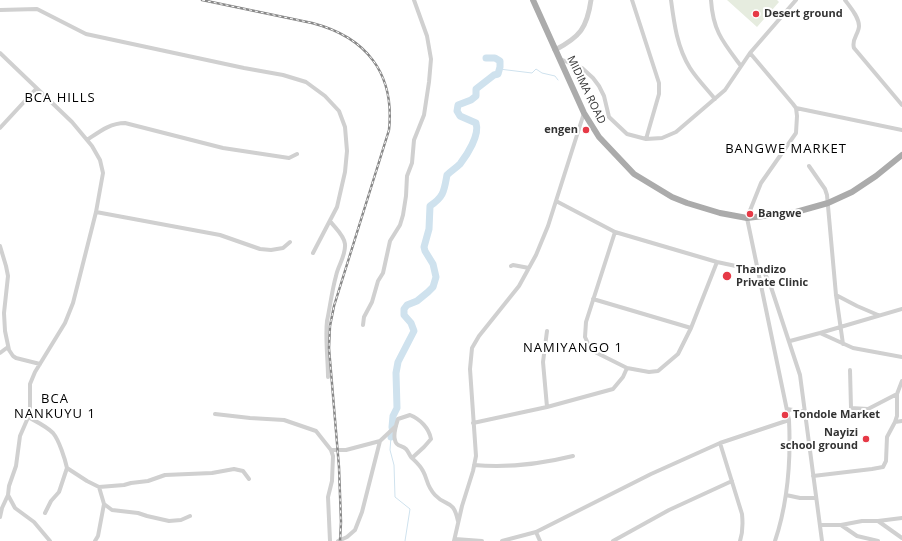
<!DOCTYPE html>
<html>
<head>
<meta charset="utf-8">
<style>
	body { margin:0 }
	canvas { display:block; background:#fff }
</style>
</head>
<body>
<canvas width="902" height="541"></canvas>
<script>
const context = document.querySelector('canvas').getContext('2d');
context.lineJoin = 'round';
function fillPath(path, color) { context.fillStyle = color; context.fill(path, 'evenodd'); }
function strokePath(path, color, width, dash) { context.strokeStyle = color; context.lineWidth = width; context.lineCap = dash ? 'butt' : 'round'; context.setLineDash(dash || []); context.stroke(path); }
function label(font, color, halo, rows, align = 'center') {
  context.font = font + ' "Open Sans",sans-serif'; context.lineWidth = 4; context.setLineDash([]); context.textBaseline = 'middle'; context.strokeStyle = halo; context.fillStyle = color; for (const [text, x, y, turn = 0] of rows) {
    context.save(); context.translate(x, y); context.rotate((+turn || 0) * Math.PI / 180); context.textAlign = isNaN(turn) ? turn : align; if (halo) context.strokeText(text, 0, 0); context.fillText(text, 0, 0); context.restore();
  }
}
fillPath(new Path2D(`
	M727 0H777L779 2 757 27Z`), '#e6ecdf');
strokePath(new Path2D(`
	M499 69 532 73 536 69 542 73 555 76 558 80
	M391 437 390 450 394 465 395 497 410 509 405 541`), '#cfe2ee', 1);
strokePath(new Path2D(`
	M392 427 393 416 397 408 396 373 398 362 414 331 411 323 404 315V309L407 305 417 301 428 292 433 287 436 277 433 264 425 251 424 247 429 229 430 206C444 197 444 191 447 175 451 171 456 168 460 164 467 155 480 135 476 123L460 116 457 111 458 105 471 100 476 96V89L494 75 498 74 500 67V61L495 58H486
	M391 437 392 431`), '#cfe2ee', 7);
strokePath(new Path2D(`
	M632 0 659 83V94L646 139
	M671 0C674 23 677 47 690 68 697 79 707 89 715 99
	M711 0C713 31 723 42 741 66
	M845 0C850 7 859 17 859 26 859 34 851 39 854 48L902 105
	M0 10 37 9 86 34 244 68 283 75 306 82 325 96 339 111 345 127 347 151 345 172 337 207 313 253
	M0 53 72 122 92 146 100 160 103 173 96 212 73 303 65 323 35 372 30 384V413L20 436 16 466 9 486 8 495 2 508 0 517
	M750 53 793 104 796 108 797 116 796 133 761 183 747 218 789 420C791 461 788 502 775 541
	M560 59 582 68 593 78 599 86 604 96 609 117 627 134 646 139 662 138 676 132 725 90 750 53 796 0
	M796 108 902 130
	M0 128 36 89
	M87 140C99 132 110 123 125 123L223 148 289 158 297 154
	M809 166 825 189 827 195 836 295 843 344
	M556 201 615 232 586 322 585 337 591 350 627 368 649 372 658 371 678 354 691 328 717 262
	M96 212 220 235 260 249 271 250 283 248 290 242
	M615 232 717 262 764 272 770 284 800 375 822 541
	M0 246 6 266 8 276 4 313 5 331 9 350 13 356 16 358 40 364
	M511 266 513 265 529 268
	M836 295 857 306 878 315
	M593 299 691 328
	M363 325 364 317 372 302 378 281 383 273 390 241 400 225 403 215 406 196 407 176 412 163 414 140 424 115 429 82 431 59 427 36 414 0
	M547 331 543 362 547 407
	M820 333 853 348 902 357
	M790 341 820 333 902 309
	M0 353 8 347
	M850 370 851 408 868 409 897 394 902 381
	M328 377C328 360 325 337 327 321 330 307 332 290 336 276 338 265 346 256 345 244 344 235 335 228 330 221
	M787 409 805 412
	M215 414 250 418 284 420 316 431 331 450 333 456 332 481 328 497 330 541
	M28 417C37 422 46 426 53 433 59 440 65 459 67 468L59 492 51 501 45 513
	M895 422 902 421
	M473 423 547 407 613 389 623 377 627 368
	M720 443 742 514C743 524 743 532 740 541
	M331 450H346L380 441
	M412 458 424 447 431 439C429 428 420 419 410 415L398 419C396 425 393 434 395 440 396 447 402 445 406 449 408 451 409 454 411 457 415 461 420 465 423 471 428 480 426 485 435 495 447 508 453 498 458 521
	M474 465C507 468 541 464 573 456
	M67 468 87 481 99 487 124 485 131 483 148 481 165 475 212 473 234 469 243 471 249 479
	M813 476 872 469 883 467 886 461 887 437 895 422 897 416V394
	M99 487 104 504 112 510 138 513 147 516 169 521 181 520 190 516
	M8 495 15 508 34 522 50 541
	M786 495 800 498H815
	M878 521 902 518
	M820 525H841L857 536 878 541
	M841 525 862 521H878L902 538
	M536 532 540 541
	M455 539 482 541
	M95 541 98 536 104 504
	M338 541 347 537 355 530 362 512 380 441 396 426
	M454 541 462 506 473 471 476 456 470 369 472 348 479 336 519 286 536 255 548 226 584 113
	M502 541 536 532 651 474 720 443 789 420
	M613 541 669 510 732 481`), '#d0d0d0', 4);
strokePath(new Path2D(`
	M555 50C580 37 587 28 591 0`), '#d0d0d0', 5);
strokePath(new Path2D(`
	M533 0 584 113 599 137 634 174 672 197 687 203 720 213 747 218 796 212 828 203 852 192 876 176 902 155`), '#ababab', 6);
const rail = new Path2D(`
	M202 0 312 23C366 37 395 73 389 130L334 306 330 326 329 348 339 467 341 522 340 541`);
strokePath(rail, '#888', 2.5);
strokePath(rail, '#fff', 1, [3]);
for (const [x, y, r, color] of [
	[756,14,4,"#e63946"],
	[586,130,4,"#e63946"],
	[750,214,4,"#e63946"],
	[727,276,5,"#e63946"],
	[785,415,4,"#e63946"],
	[866,439,4,"#e63946"]
]) { const dot = new Path2D(); dot.arc(x, y, r, 0, 2 * Math.PI); context.fillStyle = color; context.fill(dot); strokePath(dot, '#fff', 1.5); }
label('bold 11px', '#333', '#fff', [
	["Desert ground",764,14],
	["engen",578,130,"right"],
	["Bangwe",758,214],
	["Thandizo",736,270],
	["Private Clinic",736,283],
	["Tondole Market",793,415],
	["Nayizi",858,433,"right"],
	["school ground",858,446,"right"]
], 'left');
label('11px', '#333', '#fff', [
	["MIDIMA ROAD",586,90,64]
]);
context.letterSpacing = '1px';
label('13px', '#000', '#fff', [
	["BCA HILLS",60,98],
	["BANGWE MARKET",786,149],
	["NAMIYANGO 1",573,348],
	["BCA",55,399],
	["NANKUYU 1",55,414]
]);
context.letterSpacing = '0px';
</script>
</body>
</html>
